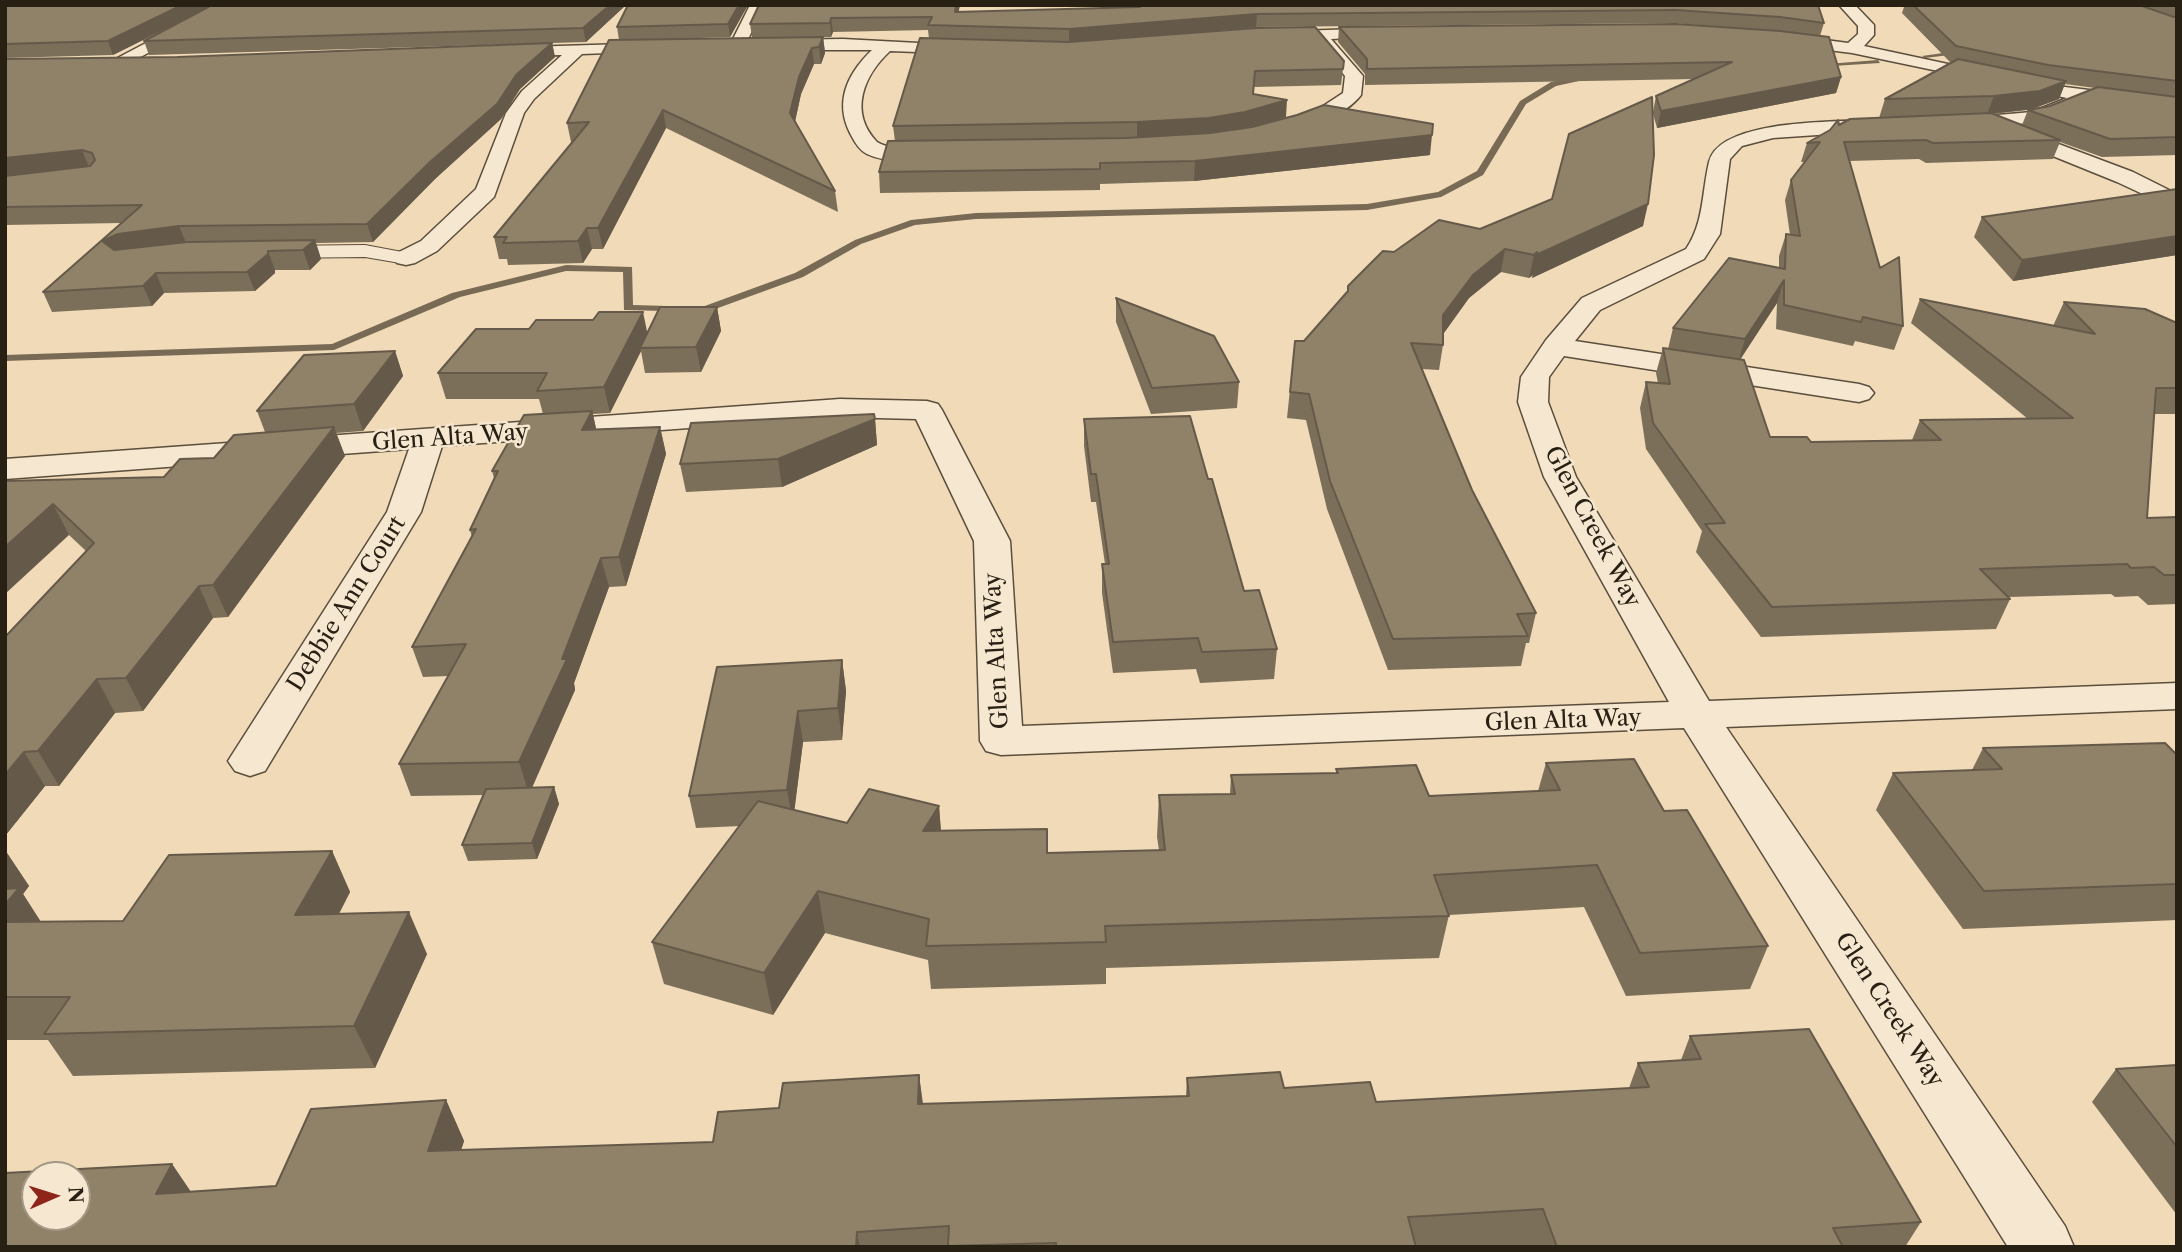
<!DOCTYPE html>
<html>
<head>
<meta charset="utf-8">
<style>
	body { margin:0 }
	#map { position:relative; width:2182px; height:1252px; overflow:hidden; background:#f0dab7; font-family:"Libre Caslon Text",serif }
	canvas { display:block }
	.frame { position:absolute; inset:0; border:7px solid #292014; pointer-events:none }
	.north { position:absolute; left:21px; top:1161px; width:70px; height:70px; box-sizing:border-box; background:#f5e7d0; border:2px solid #a39785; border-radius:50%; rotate:87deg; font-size:19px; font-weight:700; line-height:28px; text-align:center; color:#292014 }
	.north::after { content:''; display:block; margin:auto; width:24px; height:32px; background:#8f2418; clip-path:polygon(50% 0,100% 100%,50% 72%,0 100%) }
</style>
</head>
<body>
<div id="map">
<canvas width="2182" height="1252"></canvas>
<div class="frame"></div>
<div class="north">N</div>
</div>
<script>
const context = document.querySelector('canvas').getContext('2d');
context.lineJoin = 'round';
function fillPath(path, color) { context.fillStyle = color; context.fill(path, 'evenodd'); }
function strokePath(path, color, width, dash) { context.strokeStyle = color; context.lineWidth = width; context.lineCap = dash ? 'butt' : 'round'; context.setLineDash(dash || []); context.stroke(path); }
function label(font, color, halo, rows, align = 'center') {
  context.font = font + ' "Libre Caslon Text",serif'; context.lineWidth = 5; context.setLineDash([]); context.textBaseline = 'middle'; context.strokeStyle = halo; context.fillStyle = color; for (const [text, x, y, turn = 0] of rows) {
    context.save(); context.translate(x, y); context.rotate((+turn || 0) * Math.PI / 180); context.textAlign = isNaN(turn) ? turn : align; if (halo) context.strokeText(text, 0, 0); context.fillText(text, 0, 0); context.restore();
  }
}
fillPath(new Path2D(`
	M1964 50 1966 53 1925 58 1922 56Z
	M1878 60 1880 63 1817 67 1814 65Z
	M1585 75 1588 79 1556 86 1526 104 1483 175 1441 197 1367 210 976 219 915 225 861 244 803 277 707 312 624 310 623 272 566 271 460 297 334 350 5 361V355L332 344 452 293 566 265 632 267 633 305 702 307 795 273 855 240 911 220 976 213 1367 204 1438 192 1477 171 1520 101 1551 82Z`), '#786a55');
const lane = new Path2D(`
	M365 245 413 254 415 258 406 264 365 257 277 258 268 252 277 246Z`);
const street = new Path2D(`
	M218 5H237L122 67H110L108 63Z
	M750 5H764L744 48H732L730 45Z
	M1839 5H1855L1874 25V35L1864 46 2041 84 2177 101V113L2081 100 2080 106 2035 123 1951 127 1948 123 1951 119 2032 112 2067 98 1852 53 1780 44 1772 39 1780 34 1848 43 1858 34V26Z
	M1391 28 1397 30 1399 33 1397 36 1331 39 1363 76 1361 95C1348 112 1303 138 1281 132L1278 128 1281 124 1308 116 1343 93 1345 76 1315 39 1270 40 1262 35 1264 32Z
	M843 39 975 46 977 49 969 54 890 51C864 75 848 112 877 142 897 154 922 142 943 148L946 152 943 156C922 162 888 164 867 154 859 150 854 141 850 133 834 101 848 73 872 50H773L765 45 773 40Z
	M657 43 665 48 663 51 582 54 534 99 524 113 494 197 437 251 415 263 406 265 397 263 394 258 397 253 421 241 476 189 506 113 522 91 562 55 500 56 492 51 494 48Z
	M1884 120 1894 126 1891 130 1773 138 1742 146 1730 159 1720 234 1704 259 1600 310 1575 341 1859 384 1869 387 1874 393 1869 399 1859 402 1564 356 1549 377 1548 402 1576 477 1709 701 2177 683V709L1726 727 2065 1226 2074 1247H2008L1684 728 1001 755 986 751 980 741 974 541 916 419 840 417 442 446 421 512 265 771 250 776 235 771 228 761 387 512 409 449 5 479V459L840 399 927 401 938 404 942 410 1010 541 1022 726 1669 702 1544 477 1518 402 1521 377 1546 340 1582 298 1686 249C1704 223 1702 191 1709 162 1720 117 1846 122 1884 120Z
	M2008 125 2133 172 2177 194V210L2117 182 2001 135 1998 131 2001 127Z`);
strokePath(lane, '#5b4e3d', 2);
strokePath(street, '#5b4e3d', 3);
fillPath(lane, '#f5e7d0');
fillPath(street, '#f5e7d0');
fillPath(new Path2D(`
	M5 5H626L586 42 149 55 144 41 196 14 113 55 5 58Z
	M748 5 730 37 668 39 823 37 825 53 821 64H814L801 94 795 121 835 191 838 212 666 128 603 249H592L583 263 508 265 507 259H499L494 237 573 142H571L567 123 619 40 617 27Z
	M960 5 958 12 1138 7V5H1818L1824 23 1820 36 1841 77 1836 93 1657 128 1653 114 1643 226 1532 278 1533 275 1529 278 1501 272 1469 298 1443 334V345L1439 370 1422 369 1472 490 1536 613 1529 643H1526L1521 666 1388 670 1327 509 1306 420 1287 418 1295 341H1304L1394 252 1480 229 1552 199 1653 112 1656 96 1695 79 1365 85V74L1338 42 1339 27 1777 31 1673 23 1256 27 1344 61 1341 85 1254 87 1253 94 1286 117 1251 127 1430 155 1194 181 1100 184V190L880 193 879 172 895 141 893 126 929 39 928 30 833 32 831 37H752L750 24Z
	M1901 5H2177V155L2102 157 2060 142 2053 159 1926 163 1919 159 1849 161 1880 268 1903 326 1894 350 1855 341 1853 346 1776 329 1777 303 1740 359 1770 437 1811 442 1912 440 1920 420 2028 419 1911 323 1920 299 2053 326 2064 302 2177 323V414H2154L2147 518 2177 517V604L2148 605 2138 596 2115 597 2111 594 2009 597 2010 599 1996 629 1761 637 1696 552 1702 531 1646 449 1640 408 1646 382 1658 383 1656 373 1663 348 1668 349 1673 328 1779 267V256L1786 234 1790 235 1785 200 1791 180 1805 162H1801L1807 143 1839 125 1879 118 1885 99 1952 62H1950L1902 13 1904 7ZM2065 84 2095 88 2050 106 2035 108 2059 99ZM2028 110 2022 125 1993 114Z
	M552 43 555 57 520 89 501 119 435 179 373 242 316 243 321 259 310 270H275V273L255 291 164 293 152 306 52 312 43 292 121 223 5 225V59L177 57Z
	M2177 189V255L2013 281 1974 237 1982 217Z
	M1116 298 1239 382 1237 408 1151 414 1116 322Z
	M717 307 721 331 701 372 645 373 641 351 610 413 593 414 596 429 660 427 666 454 626 586 609 587 574 683 575 690 532 788 554 787 559 804 537 859 468 861 462 845 484 795 411 796 399 764 448 676 423 677 412 647 472 537 470 530 494 478 492 471 543 414 539 399H446L438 373 648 333Z
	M395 351 403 376 363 431 336 433 345 456 228 617 213 618 143 711 115 713 59 786H45L5 836V637L86 551 69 535 5 481 164 477 214 458 265 432 257 411Z
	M875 419 877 445 782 487 686 492 680 464Z
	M1084 419 1208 479 1244 591 1277 649 1274 679 1200 683 1196 669 1113 673 1102 593V564H1105L1096 502H1091L1084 446Z
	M842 660 846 691 842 740 803 742 794 810 847 823 939 806 941 831 1048 853 1159 850 1157 837 1159 795 1230 794 1231 775 1336 773V769L1429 796 1538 791 1546 763 1664 811 1768 946 1750 989 1626 996 1584 907 1449 915 1439 958 1106 968V984L931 989 928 960 825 933 773 1015 664 984 652 942 740 826 696 828 689 796Z
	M1983 748 2177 755V920L1963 929 1876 810 1893 773 1972 770Z
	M5 850 29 886 23 894 41 922 123 921 332 851 350 892 339 914 427 954 375 1068 73 1076 48 1040H5Z
	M1690 1036 1921 1222 1905 1247H5L172 1164 191 1192 276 1186 446 1100 464 1141 461 1150 713 1142 779 1108 919 1075 923 1104 1186 1096 1187 1078 1284 1088 1376 1102 1629 1088 1638 1063 1681 1060Z
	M2177 1065V1215L2092 1102 2116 1069Z`), '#7c6f5a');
fillPath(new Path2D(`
	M182 5H212L113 55 108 41Z
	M610 5H626L586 42 583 28Z
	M739 5H748L730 37 728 24Z
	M956 5H960L956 25 955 12Z
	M1257 14 1256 27 1069 42V29Z
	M831 18 833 32 831 37 830 23Z
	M823 37 825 53 821 64 819 47Z
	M552 43 555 57 520 89 501 119 435 179 373 242 367 224 516 75Z
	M812 48 814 64 801 94 793 131 790 113 799 77Z
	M1841 77 1836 93 1657 128 1661 111Z
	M2066 81 2059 99 2032 109 1987 114 1994 96Z
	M1287 100 1286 117 1244 129 1137 140V122L1252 110Z
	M663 110 666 128 603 249 598 228Z
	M1432 135 1430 155 1194 181 1195 161Z
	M82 150 89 167 5 176V158Z
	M1648 204 1643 226 1532 278 1533 275 1529 278 1534 255 1537 252Z
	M179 226 187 245 111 260 102 241 118 234Z
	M587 228 592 249 583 263 578 241Z
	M2177 236V255L2013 281 2022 260Z
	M315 240 321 259 310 270 303 250Z
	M1505 249 1501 272 1469 298 1439 340 1443 315 1473 275Z
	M268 251 275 270V273L255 291 247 272Z
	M156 273 164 293 152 306 143 286Z
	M1784 280 1777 303 1738 363 1745 339Z
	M717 307 721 331 701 372 696 347Z
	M643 312 648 336 640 348 641 351 610 413 604 387Z
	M395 351 403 376 363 431 354 404Z
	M592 411 598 437 582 430Z
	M875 419 877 445 782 487 778 459Z
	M334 427 345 456 228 617 213 585Z
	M660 427 666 454 626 586 619 557Z
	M53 504 69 535 5 594V547Z
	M601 558 609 587 574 683 575 690 529 794 519 762 562 659Z
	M199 586 213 618 143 711 126 678Z
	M842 660 846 691 842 740 838 708Z
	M97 679 115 713 59 786 38 751Z
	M798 711 803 742 793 822 787 790Z
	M24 752 45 786 5 836V775Z
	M554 787 559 804 537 859 532 843Z
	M939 806 942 847 923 831Z
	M5 850 29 886 23 894 46 930 5 943Z
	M332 851 350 892 316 957 295 915Z
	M818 891 825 933 773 1015 764 973Z
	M409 912 427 954 375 1068 354 1026Z
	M919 1075 924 1115 918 1104Z
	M446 1100 464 1141 448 1191 428 1151Z
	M172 1164 199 1204 156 1194Z
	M857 1232 860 1247H856Z`), '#655a4a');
const building = new Path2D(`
	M5 5H182L108 41 5 44Z
	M212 5H610L583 28 144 41Z
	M628 5H739L728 24 617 27Z
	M759 5H956L955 12 1140 7 1139 5H1818L1824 23 1780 17 1676 10 1257 14 1069 29 928 25 932 17 831 18 830 23 750 24Z
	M1913 5H2139L2177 18V81L2048 65 1956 46Z
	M1676 24 1780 31 1829 37 1841 77 1661 111 1656 96 1732 62 1367 69V59L1339 27Z
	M1315 27 1344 61 1343 69 1255 71 1253 94 1287 100 1245 112 1209 118 1137 122 893 126 920 38 1069 42 1257 28Z
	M823 37 819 47 812 48 799 77 790 113 835 191 663 110 598 228H587L578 241 503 243 507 237H494L589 122 567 123 609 40Z
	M552 43 516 75 497 104 430 162 367 224 179 226 118 234 102 241 114 250 187 242 315 240 303 250 268 251V254L247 272 156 273 143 286 43 292 142 205 5 207V176L90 166 95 160 92 153 82 150 5 158V59L177 57Z
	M1958 59 2066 81 2040 91 1994 96 1885 99Z
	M2098 87 2177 97V137L2110 139 2028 110 2050 106Z
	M1652 97 1654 155 1648 204 1536 255 1537 252 1534 255 1505 249 1473 275 1443 315V345L1411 343 1472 490 1536 613 1517 614 1528 636 1393 639 1330 481 1309 394 1290 392 1295 341H1304L1348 291V286L1383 251 1394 252 1439 220 1480 229 1552 199 1569 134Z
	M1324 105 1433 124 1432 135 1195 161 1100 163V169L879 172 888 141 1126 138 1210 133 1252 127 1297 115Z
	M1991 113 2060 140 1933 143 1926 140 1844 142 1880 268 1899 257 1903 326 1863 317 1861 322 1784 305V280L1745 339 1673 328 1729 258 1785 269 1786 234 1800 236 1791 180 1820 142 1807 143 1830 130 1838 120 1839 125 1850 119Z
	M2177 189V236L2022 260 1982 217Z
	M1116 298 1214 336 1239 382 1152 388Z
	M1920 299 2095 334 2064 302 2145 309 2177 323V388H2156L2147 518 2177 517V575H2164L2154 567 2131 568 2127 564 1980 569 2010 599 1772 607 1705 524 1725 523 1653 423 1646 382 1670 384 1663 348 1744 360 1770 437H1807L1811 442 1941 440 1920 420 2073 418Z
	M660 307H717L696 347 640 348Z
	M599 312H643L604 387 537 391 547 373H438L476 329H529L536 320H593Z
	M395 351 354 404 257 411 304 355Z
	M592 411 582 430 660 427 619 557 601 558 562 659H567L519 762 399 764 466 644 412 647 476 529 470 530 498 471H492L524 415Z
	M874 414 875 419 778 459 680 464 691 423Z
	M1190 416 1208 479H1212L1244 591 1259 590 1277 649 1202 652 1198 638 1113 642 1102 564H1109L1096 474H1091L1084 419Z
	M334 427 213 585 199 586 126 678 97 679 38 751 24 752 5 775V637L94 543 53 504 5 547V481L164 477 180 459 214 458 234 435Z
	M842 660 838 708 798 711 787 790 689 796 717 667Z
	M2165 743 2177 755V884L1984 891 1893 773 2002 769 1983 748Z
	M1634 759 1664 811 1687 810 1768 946 1640 953 1597 865 1434 875 1449 916 1105 926 1106 942 926 946 929 919 818 891 764 973 652 942 758 801 847 823 869 789 939 806 923 831 1047 829V853L1165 850 1159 795 1235 794 1231 775 1338 773 1336 769 1416 765 1429 796 1560 790 1546 763Z
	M554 787 532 843 462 845 486 789Z
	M332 851 295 915 409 912 354 1026 44 1034 70 997H5V922L123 921 169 855Z
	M19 888 5 905V889Z
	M1809 1029 1921 1222 1833 1228 1843 1247H1557L1543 1209 1408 1217 1416 1247H1056V1243L948 1246 949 1226 857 1232 856 1247H5V1173L172 1164 156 1194 276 1186 311 1109 446 1100 428 1151 713 1142 718 1112 779 1108 783 1083 919 1075 918 1104 1189 1096 1187 1078 1280 1072 1284 1088 1370 1082 1376 1102 1649 1087 1638 1063 1701 1059 1690 1036ZM35 1175H77V1217H35Z
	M2177 1065V1147L2116 1069Z`);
fillPath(building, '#908169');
strokePath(building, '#655a4a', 2);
label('23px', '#292014', '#f5e7d0', [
	["Glen Alta Way",450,438,-4],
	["Glen Creek Way",1592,527,62],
	["Debbie Ann Court",347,604,-58],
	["Glen Alta Way",997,651,-93],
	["Glen Alta Way",1563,721,-2],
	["Glen Creek Way",1889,1010,57]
]);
</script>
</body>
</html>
